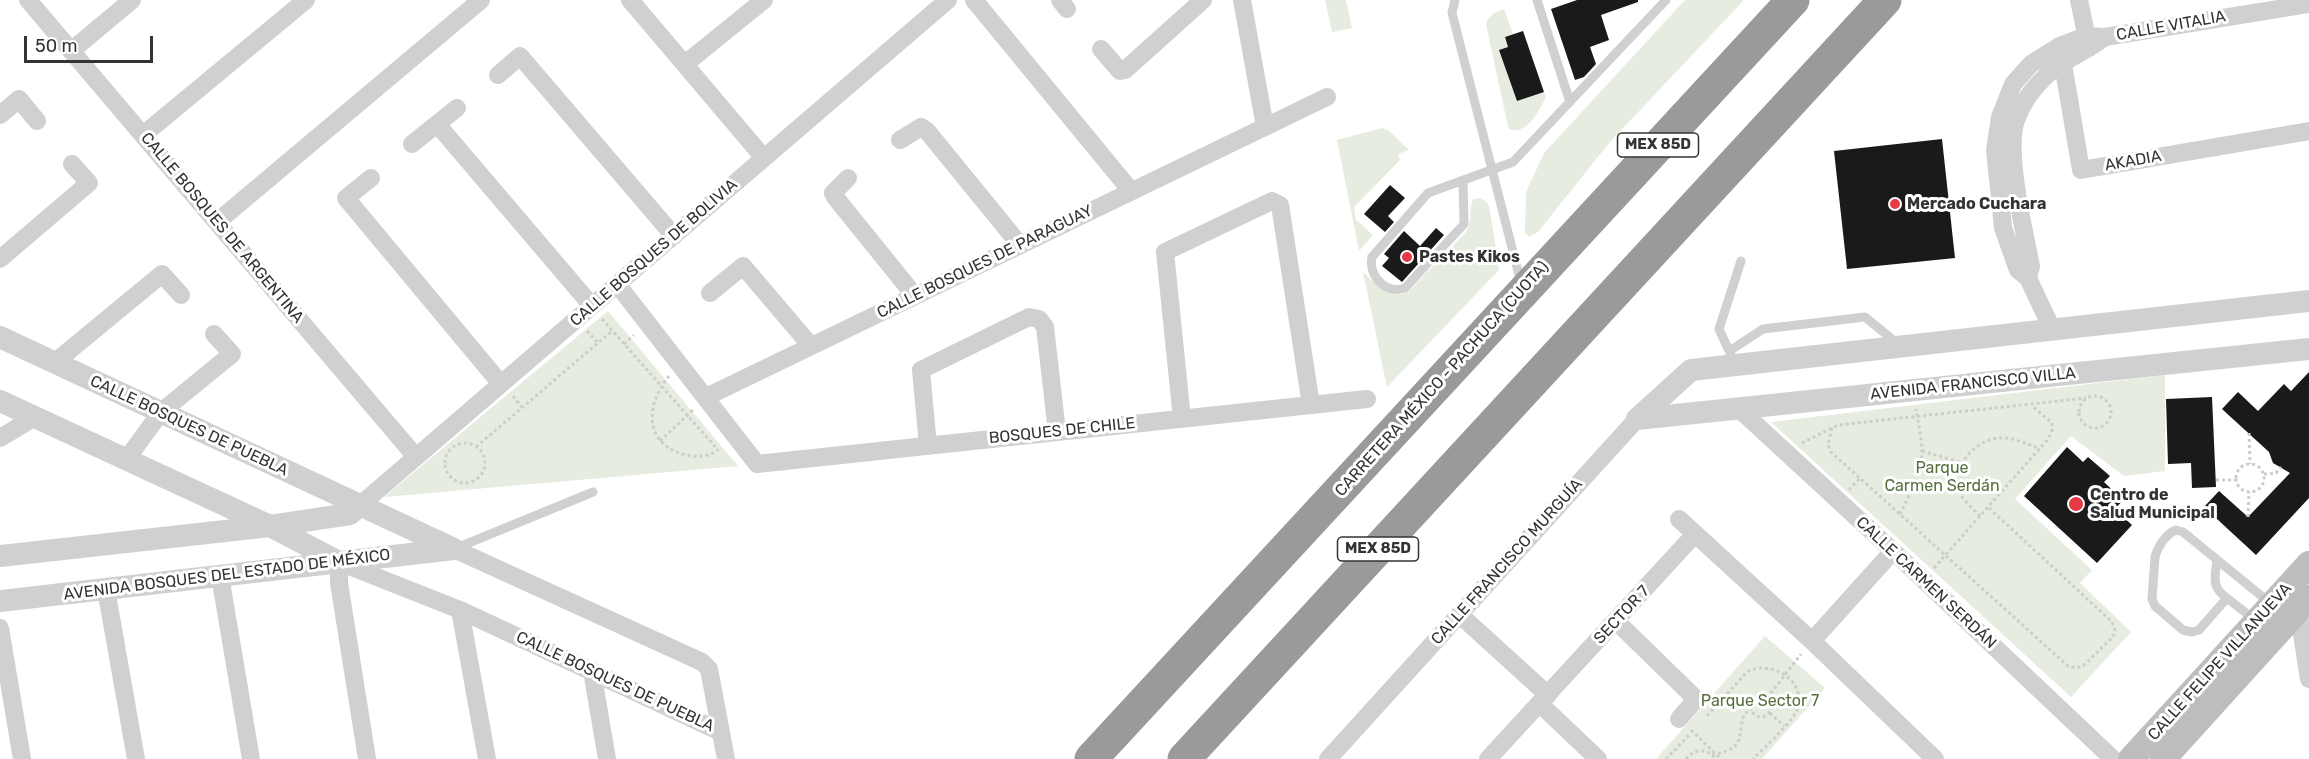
<!DOCTYPE html>
<html>
<head>
<meta charset="utf-8">
<style>
	body { margin:0 }
	#map { position:relative; width:2309px; height:759px; overflow:hidden; background:#fff; font-family:Rubik,sans-serif }
	canvas { display:block }
	.scale { position:absolute; left:24px; top:36px; width:129px; height:27px; box-sizing:border-box; border:3px solid #333; border-top:0; padding-left:8px; font-size:18px; line-height:21px; white-space:nowrap; color:#333; -webkit-text-stroke:4px #fff; paint-order:stroke }
</style>
</head>
<body>
<div id="map">
<canvas width="2309" height="759"></canvas>
<div class="scale">50 m</div>
</div>
<script>
const context = document.querySelector('canvas').getContext('2d');
context.lineJoin = 'round';
function fillPath(path, color) { context.fillStyle = color; context.fill(path, 'evenodd'); }
function strokePath(path, color, width, dash) { context.strokeStyle = color; context.lineWidth = width; context.lineCap = dash ? 'butt' : 'round'; context.setLineDash(dash || []); context.stroke(path); }
function label(font, color, halo, rows, align = 'center') {
  context.font = font + ' Rubik,sans-serif'; context.lineWidth = 6; context.setLineDash([]); context.textBaseline = 'middle'; context.strokeStyle = halo; context.fillStyle = color; for (const [text, x, y, turn = 0] of rows) {
    context.save(); context.translate(x, y); context.rotate((+turn || 0) * Math.PI / 180); context.textAlign = isNaN(turn) ? turn : align; if (halo) context.strokeText(text, 0, 0); context.fillText(text, 0, 0); context.restore();
  }
}
fillPath(new Path2D(`
	M1325 0H1346L1352 28 1332 32Z
	M1685 0H1744L1609 143 1538 232 1529 237 1525 232 1526 192 1544 153Z
	M1504 9 1513 34 1505 37 1508 47 1534 95 1544 92 1546 96C1540 110 1527 136 1509 129L1507 122 1486 24C1490 14 1495 12 1504 9Z
	M1382 128 1388 130 1409 150 1398 154 1400 160 1354 207 1356 220 1373 235 1359 251 1337 140Z
	M1480 198 1487 202 1490 211 1499 270 1387 387 1363 272C1378 285 1388 301 1408 292L1467 231C1472 220 1469 209 1473 199Z
	M608 311 738 466 384 497Z
	M2165 375V471L2124 476 2071 436 2015 499 2092 570 2080 583 2131 632 2071 697 1771 422Z
	M1765 636 1825 688 1762 759H1656Z`), '#e6ecdf');
fillPath(new Path2D(`
	M1577 0H1638V2L1601 15 1609 40 1590 47 1596 64 1584 77 1575 80 1551 9Z
	M1523 31 1544 92 1517 101 1499 50 1508 47 1505 37Z
	M1942 139 1955 258 1847 269 1834 151Z
	M1390 185 1405 198 1388 216 1394 222 1385 232 1364 214Z
	M1436 228 1444 235 1402 282 1382 266 1389 258 1384 254 1404 231 1420 246Z
	M2309 372V498L2256 555 2204 507 2219 491 2248 517 2290 473 2273 463 2269 452 2222 409 2238 392 2258 411 2284 384 2291 391Z
	M2212 397 2216 487 2192 488 2191 463 2168 464 2166 399Z
	M2067 447 2083 462 2088 457 2110 476 2104 482 2123 500 2115 509 2132 525 2097 563 2024 496Z`), '#1a1a1a');
strokePath(new Path2D(`
	M602 319 718 450
	M587 331 598 343
	M624 344 634 335
	M669 376C643 408 645 448 691 456 700 457 710 456 718 450
	M513 396 522 407
	M2079 412a16 16 0 1 1 32 0a16 16 0 1 1-32 0Z
	M1832 428 1828 444 1831 452 2068 666 2077 668 2084 665 2113 637 2115 630 2112 622 1988 507
	M2249 433 2250 464
	M660 441 694 409
	M1802 443 1838 425 2086 398
	M445 463a20 20 0 1 1 40 0a20 20 0 1 1-40 0Z
	M476 447 612 331
	M1922 451 1963 463
	M2236 478a14 14 0 1 1 28 0a14 14 0 1 1-28 0Z
	M2264 474 2276 473 2281 467
	M2216 480H2237
	M1849 490 1860 478
	M1900 514C1909 495 1922 474 1922 452 1922 438 1918 423 1916 409
	M1980 516C1974 510 1965 502 1961 495 1948 469 1974 440 1999 438 2013 437 2027 444 2040 449
	M2248 517 2249 492
	M1934 568 2049 438 2052 430V423L2032 406
	M1751 707a10 10 0 1 1 20 0a10 10 0 1 1-20 0Z
	M1767 698 1801 654
	M1770 713 1784 726
	M1707 716 1747 672C1772 658 1812 684 1795 714 1785 729 1766 746 1753 759
	M1691 730 1721 759
	M1712 755C1747 747 1736 741 1744 714L1751 709
	M1666 759 1690 734
	M1686 759C1695 748 1707 748 1716 759`), '#cdcdcd', 3, [3, 3]);
strokePath(new Path2D(`
	M1455 0 1452 13 1521 283
	M1537 0 1570 102
	M1463 181 1464 224 1405 288C1386 295 1368 276 1372 257L1428 193 1513 162 1666 0
	M1731 350 1763 329 1865 317 1898 344
	M1731 355 1719 329 1741 261
	M454 549 593 492
	M2217 560C2215 578 2211 587 2227 598
	M2255 620 2227 598 2199 630 2192 632 2183 630 2155 606 2152 599 2155 557C2158 546 2166 534 2176 530L2183 532 2270 603`), '#d0d0d0', 9);
strokePath(new Path2D(`
	M28 0 416 457
	M630 0 764 158
	M974 0 1131 191
	M1060 0 1067 9
	M1242 0 1265 127
	M2079 0 2089 48
	M2060 46 2081 170 2309 131
	M1101 49 1120 71 1125 70 1203 0
	M71 51 132 0
	M685 64 764 0
	M498 75 520 56 674 236
	M0 115 19 99 37 121
	M437 124 592 306
	M143 135 306 0
	M900 140 921 127 927 131 1020 245
	M412 144 457 108
	M371 178 346 198 501 384
	M848 178 833 193 835 197 915 296
	M217 222 481 0
	M0 259 89 183 72 164
	M2028 278 2031 266C2024 230 2005 152 2016 120 2022 103 2034 87 2047 75 2064 59 2086 52 2105 37
	M617 284 757 464 1367 399
	M710 293 743 266 811 346
	M2052 329 2028 278 2018 270 2003 228 1995 150 2000 117 2013 84 2031 64 2060 46 2086 36 2105 37 2309 4
	M54 363 162 274 181 295
	M706 397 1327 97
	M1738 408 1893 551 2113 759
	M1182 419 1165 252 1272 201 1280 205 1311 405
	M0 438 35 417
	M928 446 921 370 1029 317 1039 319 1045 327 1057 432
	M126 460 161 412 232 354 214 334
	M359 506 948 0
	M1679 519 1812 641 1935 759
	M454 549 702 662 709 669 726 759
	M220 576 251 759
	M106 589 136 759
	M2298 609 2309 679
	M460 610 487 759
	M1460 615 1548 695
	M1616 621 1696 699 1679 719
	M0 628 22 759
	M1812 641 1893 551
	M592 671 607 759
	M1540 704 1598 759
	M367 759 339 583V562L460 610 721 732
	M1328 759 1637 419
	M1488 759 1695 534`), '#d0d0d0', 18);
strokePath(new Path2D(`
	M0 337 454 549
	M0 401 270 526 339 562
	M1637 419 1691 370 2309 301
	M1637 419 2309 349
	M0 556 270 526 350 514 359 506
	M0 601 454 549`), '#d0d0d0', 22);
strokePath(new Path2D(`
	M2131 759 2309 564
	M2163 759 2309 598`), '#bdbdbd', 26);
strokePath(new Path2D(`
	M1091 759 1793 0
	M1184 759 1885 0`), '#9a9a9a', 33);
for (const [x, y, r, color] of [
	[1895,204,6,"#e63946"],
	[1407,257,6,"#e63946"],
	[2076,504,8,"#e63946"]
]) { const dot = new Path2D(); dot.arc(x, y, r, 0, 2 * Math.PI); context.fillStyle = color; context.fill(dot); strokePath(dot, '#fff', 2); }
for (const [x, y, w] of [
	[1658,145,81],
	[1378,549,81]
]) { const box = new Path2D(); box.roundRect(x - w / 2, y - 12, w, 24, 4.5); context.fillStyle = '#fff'; context.fill(box); strokePath(box, '#333', 1.5); }
label('bold 15px', '#333', null, [
	["MEX 85D",1658,145],
	["MEX 85D",1378,549]
]);
label('16px', '#333', '#fff', [
	["CALLE VITALIA",2171,26,-10],
	["AKADIA",2133,161,-10],
	["CALLE BOSQUES DE ARGENTINA",222,228,50],
	["CALLE BOSQUES DE BOLIVIA",654,253,-41],
	["CALLE BOSQUES DE PARAGUAY",985,262,-26],
	["CARRETERA MÉXICO - PACHUCA (CUOTA)",1442,379,-48],
	["AVENIDA FRANCISCO VILLA",1973,384,-6],
	["CALLE BOSQUES DE PUEBLA",189,426,25],
	["BOSQUES DE CHILE",1062,431,-6],
	["CALLE FRANCISCO MURGUÍA",1507,562,-48],
	["AVENIDA BOSQUES DEL ESTADO DE MÉXICO",227,575,-7],
	["CALLE CARMEN SERDÁN",1926,583,43],
	["SECTOR 7",1622,615,-47],
	["CALLE FELIPE VILLANUEVA",2220,662,-48],
	["CALLE BOSQUES DE PUEBLA",615,682,25]
]);
label('bold 16px', '#333', '#fff', [
	["Mercado Cuchara",1907,204],
	["Pastes Kikos",1419,257],
	["Centro de",2090,495],
	["Salud Municipal",2090,513]
], 'left');
label('16px', '#56703f', '#fff', [
	["Parque",1942,468],
	["Carmen Serdán",1942,486],
	["Parque Sector 7",1760,701]
]);
</script>
</body>
</html>
